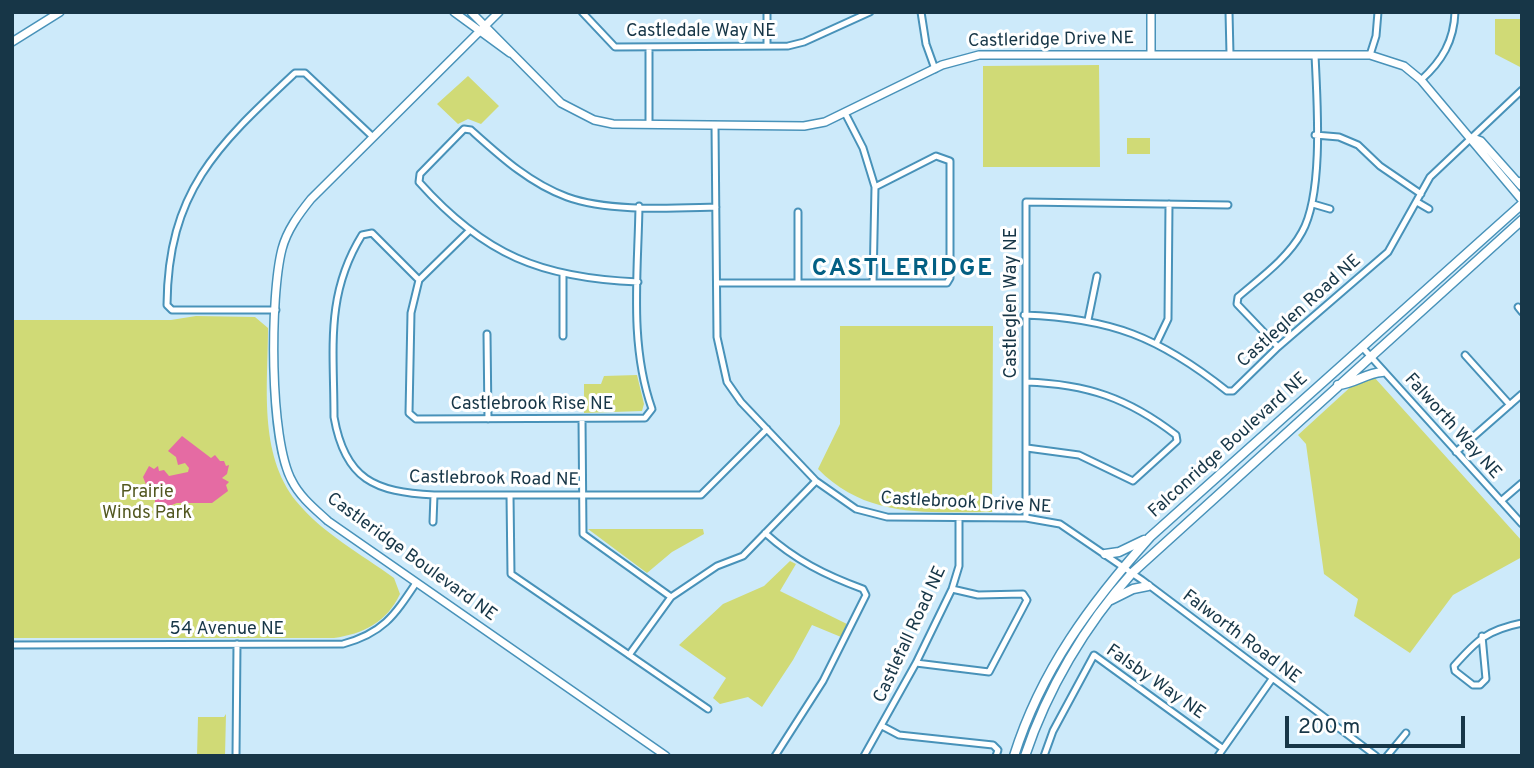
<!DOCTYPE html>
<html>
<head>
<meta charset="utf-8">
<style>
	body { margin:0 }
	#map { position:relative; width:1534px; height:768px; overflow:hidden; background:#cdeafa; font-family:Overpass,sans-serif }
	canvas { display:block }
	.frame { position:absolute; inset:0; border:14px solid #173647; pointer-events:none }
	.scale { position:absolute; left:1285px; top:716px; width:180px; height:32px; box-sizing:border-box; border:4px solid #173647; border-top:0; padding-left:9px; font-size:21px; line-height:24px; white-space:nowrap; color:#173647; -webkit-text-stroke:5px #fff; paint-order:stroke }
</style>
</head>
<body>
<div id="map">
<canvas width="1534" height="768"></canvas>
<div class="frame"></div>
<div class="scale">200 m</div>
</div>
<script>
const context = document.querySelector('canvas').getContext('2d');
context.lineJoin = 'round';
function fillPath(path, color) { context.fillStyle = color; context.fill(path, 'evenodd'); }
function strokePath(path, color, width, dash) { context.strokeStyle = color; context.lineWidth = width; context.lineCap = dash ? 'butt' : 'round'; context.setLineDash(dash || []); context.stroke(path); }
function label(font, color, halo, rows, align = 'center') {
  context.font = font + ' Overpass,sans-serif'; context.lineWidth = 6; context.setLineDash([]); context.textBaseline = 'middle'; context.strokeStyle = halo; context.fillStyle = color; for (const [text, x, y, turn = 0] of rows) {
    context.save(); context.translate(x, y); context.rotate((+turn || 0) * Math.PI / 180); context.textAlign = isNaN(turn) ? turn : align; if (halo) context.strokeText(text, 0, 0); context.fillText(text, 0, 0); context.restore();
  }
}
fillPath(new Path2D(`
	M1495 19H1522V68L1495 54Z
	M1099 65 1100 167H983V66Z
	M468 76 499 106 481 124 468 119 458 124 437 104Z
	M1127 138H1150V154H1127Z
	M196 316 255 317 268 328C268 385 258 453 296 501 322 533 361 554 394 578L400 594C387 622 363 634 334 638H12V320H171Z
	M840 326H993L992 512C928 512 867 519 818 469L840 424Z
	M637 375 644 404 642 411 584 413V384H601L604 376Z
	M1374 377 1522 541V557L1453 595 1410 653 1354 616 1358 599 1324 574 1306 444 1298 435 1356 382Z
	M588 529H703L704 534 672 552 647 573Z
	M790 561 796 564 780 591 847 624 841 637 812 625 793 660 762 707 748 697 720 704 713 698 726 678 679 645 723 604 764 586Z
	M226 714 225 756H197L198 717H224Z`), '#d0da76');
fillPath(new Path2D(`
	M182 436 211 458 215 455 220 461H224L226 466 229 465 227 474 222 478 229 482 226 485 228 491 212 503H177L161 509 155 504V492L147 487 143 477 149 466 154 469 158 466 159 471 164 470 169 476 188 472 189 468 185 463 178 465 176 457 168 451Z`), '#e56ba3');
const minor = new Path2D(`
	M582 12 615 47 788 46 804 42 870 12
	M767 12V46
	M921 12 926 44 935 69
	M1229 12 1230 54
	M1370 55 1376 36 1378 12
	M1421 80C1442 61 1454 41 1455 12
	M845 113 863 148 875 187 873 283
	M649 124V47
	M715 125 717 337 727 382 741 402 816 481 856 509 887 517 1026 518 1060 524 1142 580 1376 756
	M1315 135 1339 137 1358 145 1380 166 1421 194
	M1417 202 1429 209
	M1313 204 1330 209
	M469 231 419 280 411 313 409 413 416 419 645 418 652 409C629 344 638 273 639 206
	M563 275V336
	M419 280 372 233 362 235C325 295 334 348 334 417 345 480 375 492 434 495H701L767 429
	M638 282C541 278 484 255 419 182L420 174 464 129 471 130C500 156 529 183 567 197 608 212 672 208 716 207
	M718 283H947L950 278V161L936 156 875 187
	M798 283V212
	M1518 307 1522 312
	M276 310H172L167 305C168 191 217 146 295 73H305L373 137
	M1024 315C1111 318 1159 337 1227 391H1233L1278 347 1388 252 1430 177 1522 90
	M1088 320 1097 276
	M487 334 488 419
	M1157 342 1168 319 1169 204
	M1278 347 1237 304 1238 297C1260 278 1288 258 1302 232 1324 193 1317 100 1315 55
	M1362 347 1522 524
	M1465 355 1510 405
	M1026 382C1087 384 1128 398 1176 435L1177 441 1133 481 1079 455 1027 448
	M582 419 583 534 671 597
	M1456 452 1522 394
	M510 495 511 574 708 709
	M1501 501 1522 483
	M1026 518V202L1228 205
	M433 522 434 495
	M765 533C795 560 825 575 863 589L866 595 823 681 775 756
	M1482 636 1486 679 1480 685H1473L1455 671 1454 666C1477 640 1487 630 1522 623
	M12 645 343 644C383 633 394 616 416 583
	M629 655 671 597 717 566 743 556 816 481
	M916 663 989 672 1027 600 1023 594 978 595 952 589
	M882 726 899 735 993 745 998 750 996 756
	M236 756 237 644
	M864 756 916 663 952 589 959 566V519
	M1044 756 1053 731 1094 655 1222 748
	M1218 756 1272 679
	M1387 756 1406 733`);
const tertiary = new Path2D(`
	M454 12 510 53
	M471 12 561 103 594 120 613 124 804 126 825 122 942 65 979 55H1370L1404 66 1421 80 1522 200
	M499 12 311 199C299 214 287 230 282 249 270 296 269 439 292 481 300 497 315 509 328 521L666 756
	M1151 12V55
	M12 42 60 12
	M1473 138 1481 141 1521 186`);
const secondary = new Path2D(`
	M1519 182 1522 183
	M1338 385C1354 384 1366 373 1382 372
	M1105 554 1119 552 1144 540
	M1111 600 1133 589 1148 586
	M1014 756C1041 670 1091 603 1150 537L1522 204
	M1025 756C1047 690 1085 625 1132 573L1522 220`);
strokePath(minor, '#4892b9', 9);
strokePath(tertiary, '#4892b9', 10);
strokePath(secondary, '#4892b9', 11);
strokePath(minor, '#fff', 5);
strokePath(tertiary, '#fff', 7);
strokePath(secondary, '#fff', 8);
label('18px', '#173647', '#fff', [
	["Castledale Way NE",701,32],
	["Castleridge Drive NE",1051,41,-1],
	["Castleglen Way NE",1012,303,-90],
	["Castleglen Road NE",1300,312,-42],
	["Castlebrook Rise NE",532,405],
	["Falworth Way NE",1452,427,48],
	["Falconridge Boulevard NE",1229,446,-42],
	["Castlebrook Road NE",494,480,1],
	["Castlebrook Drive NE",966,504,3],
	["Castleridge Boulevard NE",411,558,36],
	["54 Avenue NE",227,630],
	["Castlefall Road NE",911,635,-65],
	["Falworth Road NE",1241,638,37],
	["Falsby Way NE",1155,683,35]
]);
label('18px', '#535821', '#fff', [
	["Prairie",147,493],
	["Winds Park",147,514]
]);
context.letterSpacing = '2px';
label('bold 24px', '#035f83', '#fff', [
	["CASTLERIDGE",903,270]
]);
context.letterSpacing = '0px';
</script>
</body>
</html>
